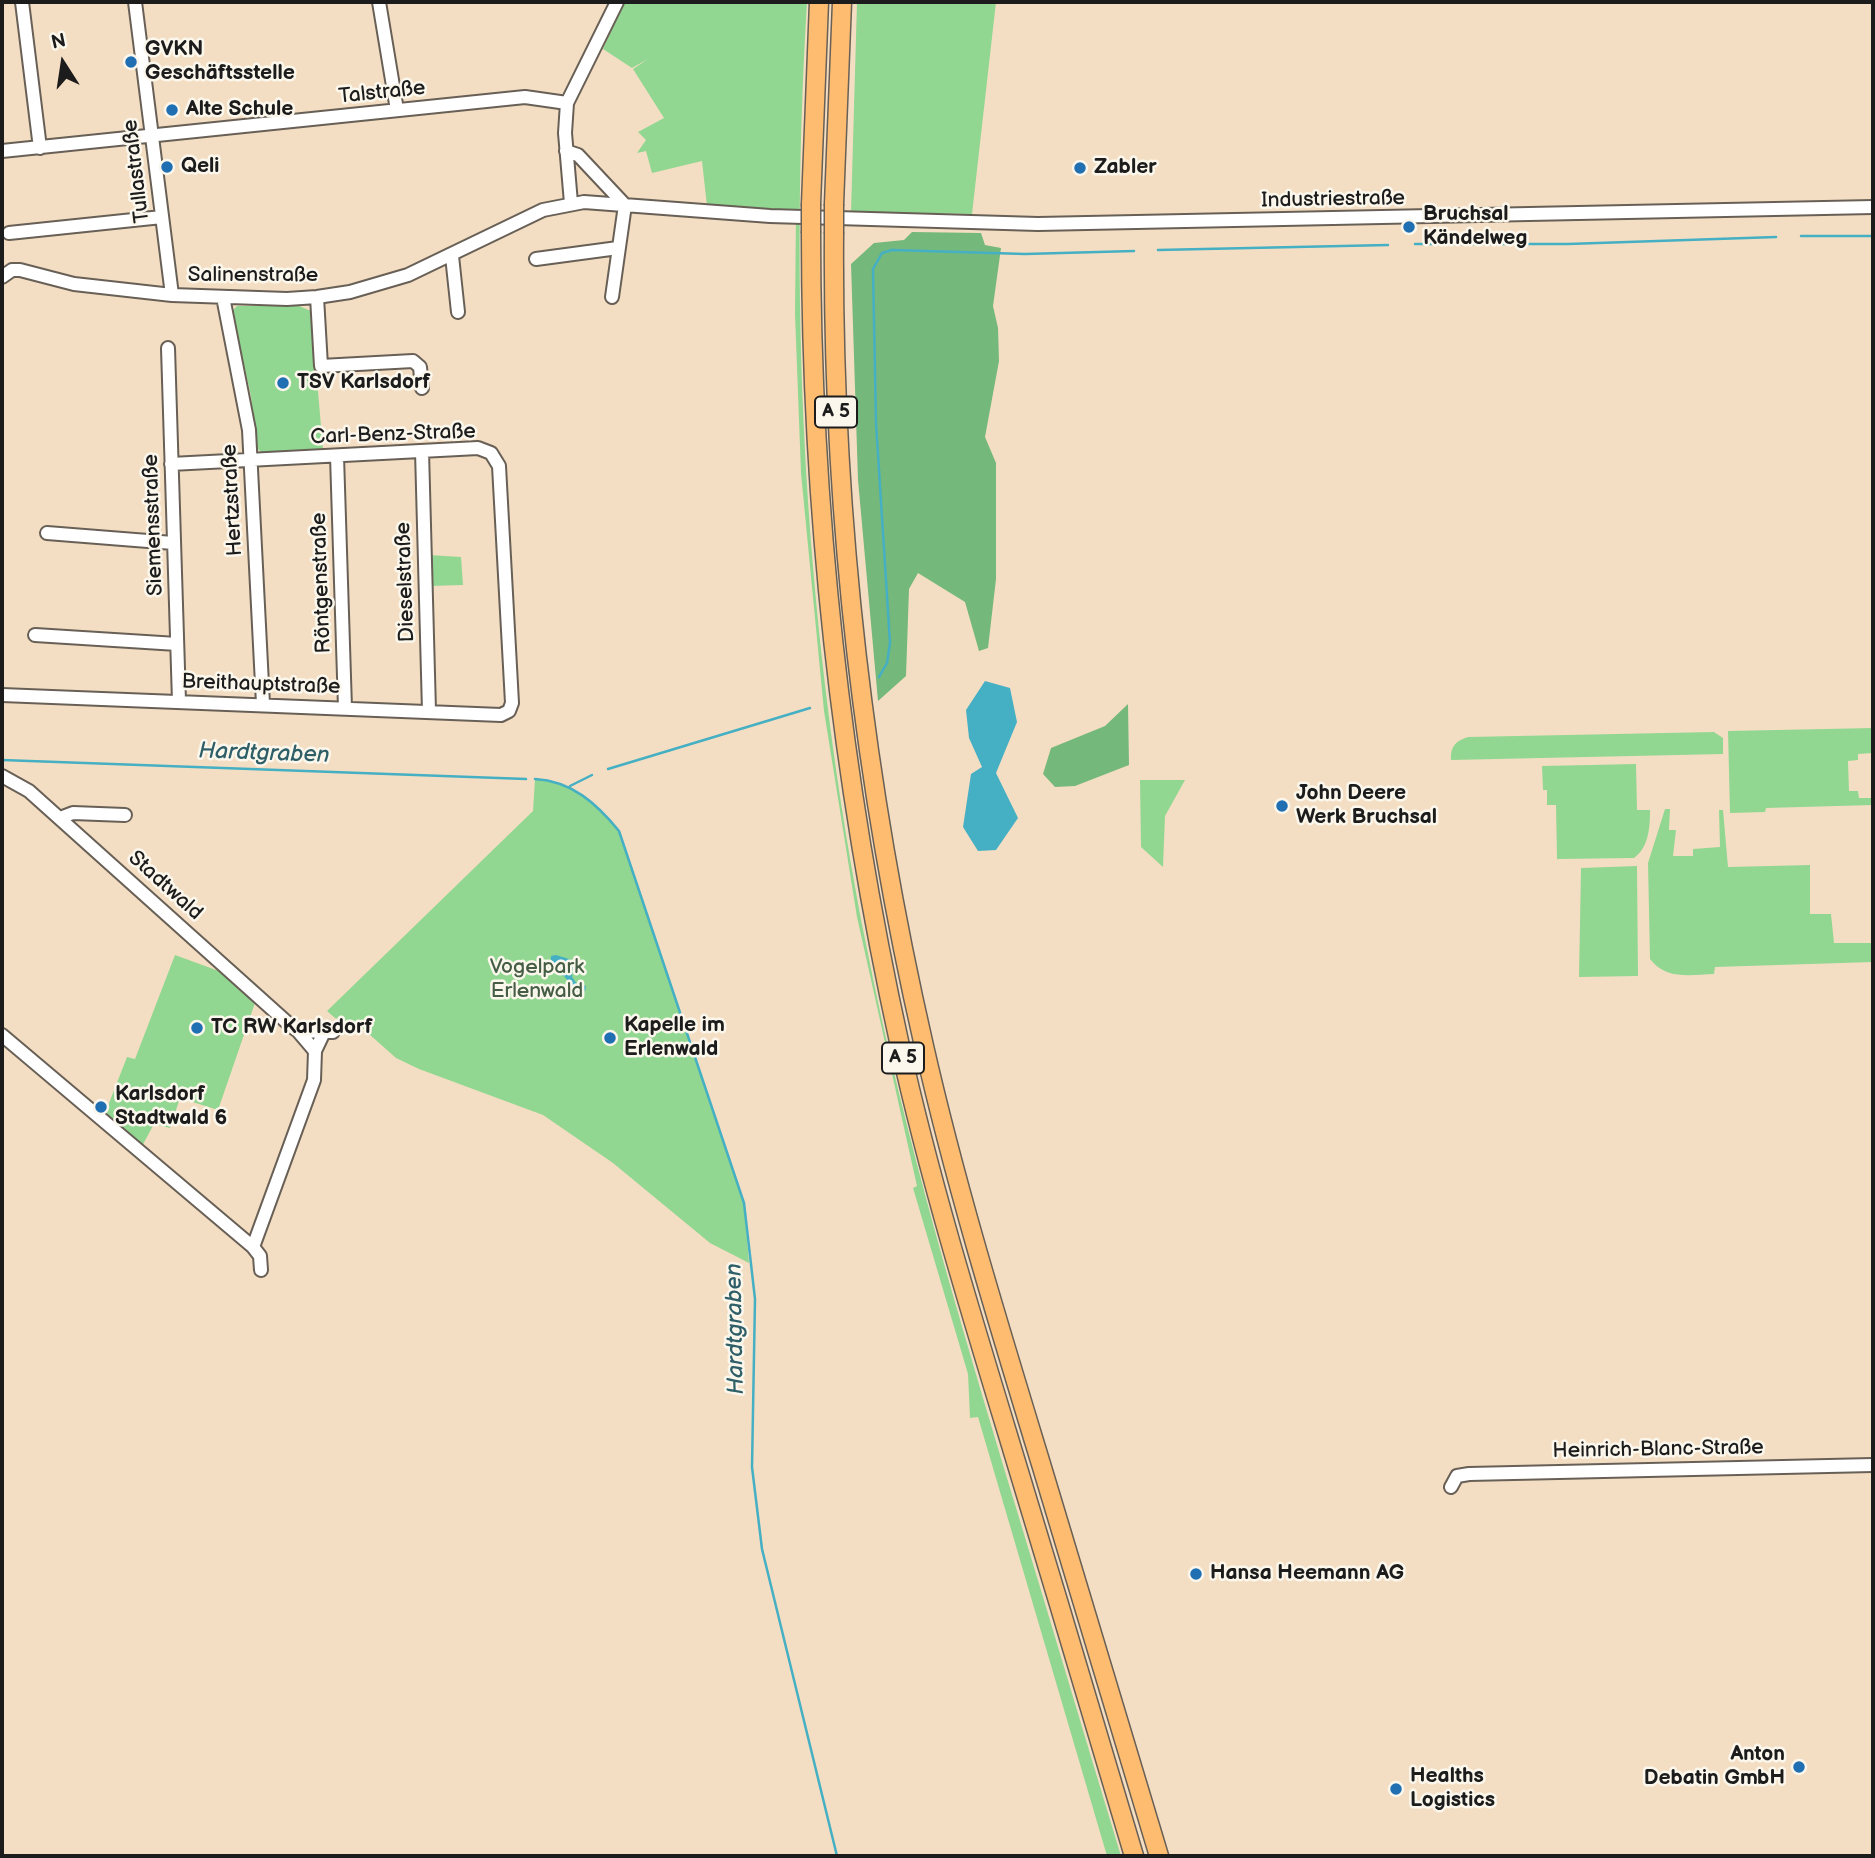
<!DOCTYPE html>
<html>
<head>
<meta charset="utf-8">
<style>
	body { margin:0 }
	#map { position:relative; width:1875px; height:1858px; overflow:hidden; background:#f4dec3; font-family:"Balsamiq Sans",sans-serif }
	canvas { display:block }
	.frame { position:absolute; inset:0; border:4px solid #1c1c1c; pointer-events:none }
	.north { position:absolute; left:28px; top:28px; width:70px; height:70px; -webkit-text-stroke:5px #fbf7ec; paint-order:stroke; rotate:348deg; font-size:19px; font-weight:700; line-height:28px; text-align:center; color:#1c1c1c }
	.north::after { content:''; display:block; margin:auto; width:24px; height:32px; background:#1c1c1c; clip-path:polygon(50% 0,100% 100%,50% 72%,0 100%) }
</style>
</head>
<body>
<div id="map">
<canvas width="1875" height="1858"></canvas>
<div class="frame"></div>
<div class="north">N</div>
</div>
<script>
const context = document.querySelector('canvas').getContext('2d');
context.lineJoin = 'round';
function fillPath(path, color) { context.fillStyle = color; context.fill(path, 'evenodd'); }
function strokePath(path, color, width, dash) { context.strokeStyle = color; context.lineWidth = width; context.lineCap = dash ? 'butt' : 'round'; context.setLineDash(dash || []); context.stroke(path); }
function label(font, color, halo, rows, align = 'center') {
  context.font = font + ' "Balsamiq Sans",sans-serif'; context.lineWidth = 5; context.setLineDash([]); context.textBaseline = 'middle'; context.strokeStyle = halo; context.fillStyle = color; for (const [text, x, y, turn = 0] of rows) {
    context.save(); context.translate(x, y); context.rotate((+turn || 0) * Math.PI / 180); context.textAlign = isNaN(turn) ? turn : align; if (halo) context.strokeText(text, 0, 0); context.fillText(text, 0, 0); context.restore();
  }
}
fillPath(new Path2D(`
	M624 2H807C788 318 805 638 867 949 904 1136 959 1318 1014 1501 1050 1619 1085 1738 1121 1856H1107L978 1417 970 1418 968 1374 913 1188 917 1186 857 917 824 711 801 473 795 314 796 213 707 206 702 161 652 173 646 151 637 153 646 140 638 132 664 118 633 69 648 59 632 68 603 49Z
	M857 2H996L972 214 851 212Z
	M237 306H299L311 311 323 449 261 452 256 447 251 396 232 311Z
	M429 555 461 557 463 585 430 586Z
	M1873 728V753L1858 754V760L1848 761 1849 791H1858L1859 798H1873V805L1766 808 1765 812 1730 813 1728 731Z
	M1714 732 1723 738V754L1451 760C1450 746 1456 741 1468 737Z
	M1636 764 1637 810H1650C1650 827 1649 847 1634 858L1557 859 1556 805H1547V790H1543L1542 766Z
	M535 779C572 783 596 803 619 831L744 1203 749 1263 710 1243 613 1163 543 1115 419 1069 396 1058 360 1026 335 1018 327 1011 533 811Z
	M1140 780H1185L1165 816 1163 867 1141 847Z
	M1665 809H1670L1669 830H1676L1673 856H1693V849L1720 847 1719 810H1723L1728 867 1810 865V914H1831L1834 943H1873V962L1715 967 1714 974C1690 975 1666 980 1650 959L1648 863Z
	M1637 866 1638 976 1579 977 1581 868Z
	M175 955 227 974 256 1000 218 1110 180 1098 170 1128 154 1124 141 1148 104 1116 127 1057 135 1059Z`), '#91d791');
fillPath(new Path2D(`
	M912 232 981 233 985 245 1001 248 993 306 998 328 999 361 985 437 996 463V579L988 648 979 651 965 602 918 573 909 589 906 676 878 701 858 480 851 264 874 243 904 240Z
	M1128 704 1129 765 1075 786 1055 787 1043 774 1051 748 1105 726Z`), '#74b87b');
fillPath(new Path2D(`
	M985 681 1010 688 1017 722 996 773 1018 818 996 850 978 851 963 827 971 774 982 767 969 738 966 710Z
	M556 955 569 959 573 966 572 977 577 984 586 986 585 991 579 994 564 976 550 970 551 956Z`), '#45afc3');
strokePath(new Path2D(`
	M1801 236H1873
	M1415 244H1568L1776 237
	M1158 250 1388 245
	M879 677 887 663 890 643 876 423 873 269 882 253 892 250 1025 254 1134 251
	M2 760 526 779
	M608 769 810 708
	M535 779C572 781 597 804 619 831L744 1203 755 1299 752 1467 762 1549 837 1856
	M570 786 592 775`), '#45afc3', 2.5);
const minor = new Path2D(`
	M22 2 40 148
	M135 2 172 295
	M379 2 397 110
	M2 151 525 97 567 103
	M566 151 578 155 625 205
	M571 203 565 133 567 103 617 2
	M9 233 162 217
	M452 256 458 312
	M536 259 618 248
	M2 277 12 270H20L74 284 172 295 287 299 317 297 350 292 408 275 543 210 584 202 770 216 1038 224 1873 207
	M223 297 249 430 263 704
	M317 297 321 366 413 361 420 367 422 388
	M612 297 625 205
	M168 348 179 701
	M422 451 429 711
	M337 456 345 708
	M47 533 173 543
	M35 635 177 644
	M2 695 501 715 509 711 512 703 499 466 491 453 478 448 171 464
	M2 776 29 791 291 1026 298 1031 333 1032
	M60 818 73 813 125 815
	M298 1031 315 1051 324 1032
	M2 1035 253 1247
	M261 1270 260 1256 253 1247 314 1080 315 1051
	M1451 1487 1457 1476 1469 1474 1873 1465`);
const highway = new Path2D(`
	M811 204 819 2
	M834 204 842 2
	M811 233C811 507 841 779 900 1046 929 1176 968 1304 1007 1432 1050 1573 1092 1715 1134 1856
	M834 234C832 507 863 780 924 1046 956 1187 999 1326 1041 1464 1080 1595 1119 1726 1159 1856`);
strokePath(minor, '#686056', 16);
strokePath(highway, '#686056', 21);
strokePath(minor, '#fff', 12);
strokePath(highway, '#fdbc70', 18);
const highwayBridge = new Path2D(`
	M811 233V204
	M834 234V204`);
strokePath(highwayBridge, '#686056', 21, []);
strokePath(highwayBridge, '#fdbc70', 18);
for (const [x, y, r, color] of [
	[131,62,7,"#1f6fb2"],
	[172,110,7,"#1f6fb2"],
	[167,167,7,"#1f6fb2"],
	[1080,168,7,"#1f6fb2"],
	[1409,227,7,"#1f6fb2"],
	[283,383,7,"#1f6fb2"],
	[1282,806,7,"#1f6fb2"],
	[197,1028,7,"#1f6fb2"],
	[610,1038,7,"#1f6fb2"],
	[101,1107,7,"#1f6fb2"],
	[1196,1574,7,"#1f6fb2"],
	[1799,1767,7,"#1f6fb2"],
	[1396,1789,7,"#1f6fb2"]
]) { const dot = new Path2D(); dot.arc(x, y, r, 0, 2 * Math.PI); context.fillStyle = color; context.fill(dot); strokePath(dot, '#fbf7ec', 2.5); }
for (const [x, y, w] of [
	[836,412,42],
	[903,1058,42]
]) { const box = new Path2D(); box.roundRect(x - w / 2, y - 15.5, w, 31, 5); context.fillStyle = '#fbf7ec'; context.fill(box); strokePath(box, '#1c1c1c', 2); }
label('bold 19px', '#1c1c1c', null, [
	["A 5",836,412],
	["A 5",903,1058]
]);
label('bold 21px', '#1c1c1c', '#fbf7ec', [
	["GVKN",145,50],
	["Geschäftsstelle",145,74],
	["Alte Schule",186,110],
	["Qeli",181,167],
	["Zabler",1094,168],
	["Bruchsal",1423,215],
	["Kändelweg",1423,239],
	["TSV Karlsdorf",297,383],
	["John Deere",1296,794],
	["Werk Bruchsal",1296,818],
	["Kapelle im",624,1026],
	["Erlenwald",624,1050],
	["TC RW Karlsdorf",211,1028],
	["Karlsdorf",115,1095],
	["Stadtwald 6",115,1119],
	["Hansa Heemann AG",1210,1574],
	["Anton",1785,1755,"right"],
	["Debatin GmbH",1785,1779,"right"],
	["Healths",1410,1777],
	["Logistics",1410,1801]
], 'left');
label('21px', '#1c1c1c', '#fbf7ec', [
	["Talstraße",382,93,-6],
	["Tullastraße",137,171,-97],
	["Industriestraße",1333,200,-1],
	["Salinenstraße",253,276],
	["Carl-Benz-Straße",393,435,-2],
	["Hertzstraße",233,500,-93],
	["Siemensstraße",154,525,-92],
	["Dieselstraße",406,582,-92],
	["Röntgenstraße",322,583,-92],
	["Breithauptstraße",261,685,2],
	["Stadtwald",165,886,42],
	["Heinrich-Blanc-Straße",1658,1450,-1]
]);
label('21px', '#455d45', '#fbf7ec', [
	["Vogelpark",537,968],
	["Erlenwald",537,992]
]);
label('italic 23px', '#2e5e67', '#fbf7ec', [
	["Hardtgraben",264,754,2],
	["Hardtgraben",736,1329,-91]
]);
</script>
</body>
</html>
